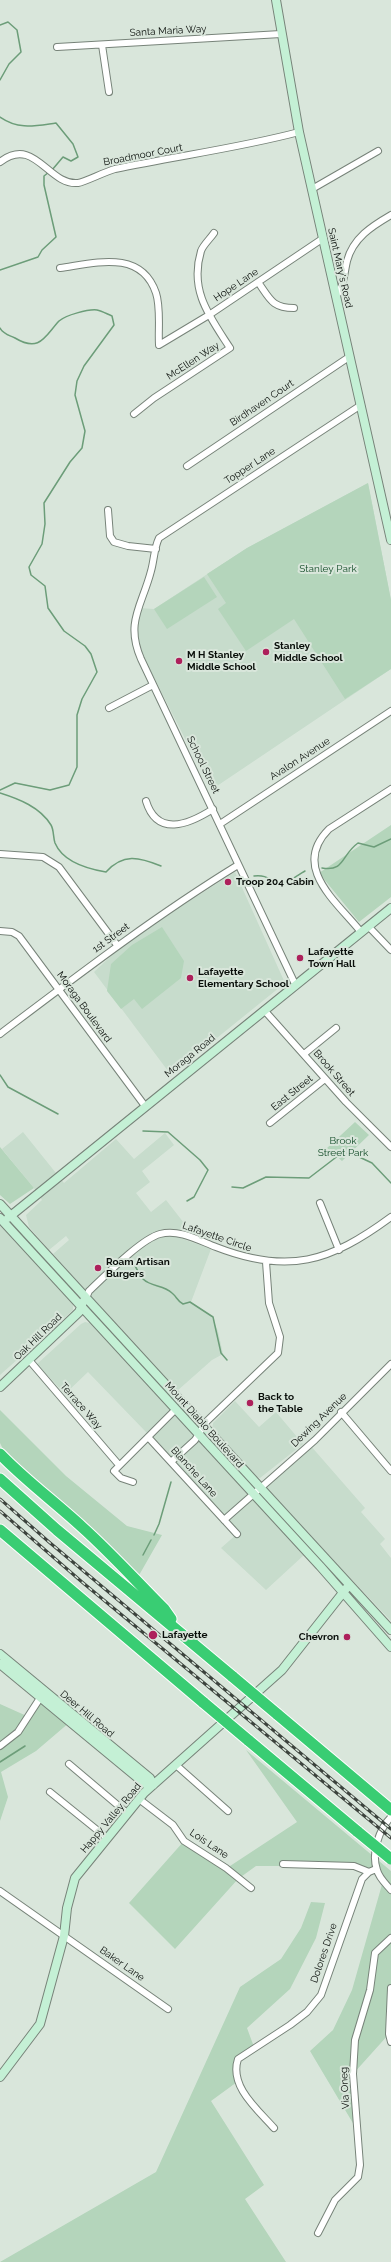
<!DOCTYPE html>
<html>
<head>
<meta charset="utf-8">
<style>
	body { margin:0 }
	canvas { display:block; background:#d9e6db }
</style>
</head>
<body>
<canvas width="391" height="2262"></canvas>
<script>
const context = document.querySelector('canvas').getContext('2d');
context.lineJoin = 'round';
function fillPath(path, color) { context.fillStyle = color; context.fill(path, 'evenodd'); }
function strokePath(path, color, width, dash) { context.strokeStyle = color; context.lineWidth = width; context.lineCap = dash ? 'butt' : 'round'; context.setLineDash(dash || []); context.stroke(path); }
function label(font, color, halo, rows, align = 'center') {
  context.font = font + ' Raleway,sans-serif'; context.lineWidth = 4; context.setLineDash([]); context.textBaseline = 'middle'; context.strokeStyle = halo; context.fillStyle = color; for (const [text, x, y, turn = 0] of rows) {
    context.save(); context.translate(x, y); context.rotate((+turn || 0) * Math.PI / 180); context.textAlign = isNaN(turn) ? turn : align; if (halo) context.strokeText(text, 0, 0); context.fillText(text, 0, 0); context.restore();
  }
}
fillPath(new Path2D(`
	M368 483 391 600V669L211 790 133 636 139 608 154 609 247 548Z
	M235 872 285 983 171 1075 94 972 128 940Z
	M23 1132 64 1183 116 1139 134 1159 165 1133 174 1145 142 1171 150 1182 136 1193 151 1212 166 1200 184 1223 180 1238 211 1249 191 1302 211 1316 218 1331 223 1354 212 1360 177 1391 53 1254 69 1240 66 1236 49 1250 29 1227 26 1215 42 1200 34 1188 2 1149Z
	M0 1219 73 1301V1310L0 1375Z
	M85 1322 90 1323 304 1555 266 1590 221 1548 237 1534 174 1461 88 1372 65 1394 37 1364 81 1324Z
	M235 1401 259 1427 276 1412 303 1444 260 1478 256 1477 212 1430 213 1423Z
	M310 1445 365 1508 361 1512 385 1539 380 1544 391 1558V1621L263 1486Z`), '#c7dccc');
fillPath(new Path2D(`
	M368 483 391 600V669L345 699 294 619 246 651 218 609 226 603 207 574 247 548Z
	M204 577 217 597 167 629 154 609Z
	M391 825V897L359 922 319 873Z
	M162 927 184 961 181 978 142 1009 134 999 121 1009 107 991 111 964 132 945Z
	M355 1122 369 1135 342 1161 327 1148Z
	M0 1147 34 1188 10 1204 0 1195Z
	M0 1410 66 1476 127 1526 162 1535 138 1577 3 1449 0 1443Z
	M41 1699 70 1722 36 1751 1 1772 8 1797 0 1821V1704L29 1717Z
	M246 1750 391 1871V1988L389 2034 353 2074 357 2130 310 2051 333 2030 352 1990 383 1881 375 1870 368 1872 353 1866H256L238 1879 175 1949 129 1903 184 1841 227 1868 297 1822Z
	M311 1902 325 1903 316 1938 290 1989 247 2028 254 2047 238 2059 237 2082 211 2101 264 2185 245 2199 286 2262H0L156 2172 240 1987 281 1959 301 1928Z`), '#b4d5bb');
strokePath(new Path2D(`
	M0 25 8 22 17 30 21 52 9 64 0 80
	M0 117C19 130 34 126 56 123L73 144 78 157 71 161 63 157 52 170
	M0 270 38 257 42 250 56 237 44 185V176L49 172
	M0 328C3 334 9 335 15 338 40 353 45 336 59 321 66 315 88 309 97 310 102 311 107 314 112 316L114 325 84 366 77 381 75 395 85 431 82 448 70 462 44 503 45 524 42 544 29 567 31 575 45 586 48 608 64 631 85 646 91 654 97 672 82 699 77 715V767L69 785 50 790 15 783 0 790
	M0 793C19 799 40 807 51 825 54 830 53 837 55 843 63 862 88 869 106 872 123 853 139 857 161 866
	M322 868C345 872 341 855 358 843L374 847 391 839
	M254 876C270 874 272 884 283 883 290 882 299 874 305 871
	M0 1075 8 1087 58 1114
	M143 1131 168 1132 200 1160 208 1170 194 1197 187 1201
	M232 1187 243 1188 266 1177 309 1178 339 1155H355L372 1163 391 1183
	M133 1263C137 1268 139 1275 143 1279 151 1287 164 1285 172 1293 177 1297 177 1301 183 1304L190 1302 213 1317 221 1353 227 1360
	M154 1535 159 1524 171 1482
	M143 1555 151 1540
	M0 1762 25 1746`), '#6c9d79', 1.5);
const street = new Path2D(`
	M102 45 109 92
	M57 47 281 34
	M0 162C35 135 48 186 78 183 85 182 104 172 115 169 176 156 239 148 299 132
	M312 189 378 151
	M60 268C95 263 141 249 156 293 161 308 158 330 159 345L209 315 322 239
	M258 282C270 299 272 308 294 308
	M336 297C344 286 344 274 347 261 353 238 372 226 391 215
	M134 414 154 398 230 348C210 317 189 291 201 251 203 245 210 239 214 233
	M187 466 349 357
	M108 510 110 536 114 542 128 546 156 549
	M109 708 153 685
	M146 801C157 837 188 825 213 809
	M220 824 391 711
	M0 854 43 857 59 867 117 945
	M368 926 391 950
	M0 931 12 932 19 936 145 1106
	M361 932C336 901 291 867 329 829L391 789
	M295 984 141 659C125 622 142 606 151 571 154 561 154 548 159 538L361 405
	M264 1010 346 1102 391 1147
	M0 1034C78 975 155 916 238 865
	M304 1054 336 1028
	M270 1123 325 1079
	M320 1203 339 1250
	M86 1298 89 1291C105 1276 141 1239 160 1234 179 1229 198 1240 216 1247 288 1275 330 1262 391 1217
	M29 1360 119 1465
	M341 1412 391 1471
	M148 1437 237 1534
	M172 1461 195 1440 207 1421 278 1353 280 1337 269 1303 266 1262
	M133 1482 121 1478 114 1471 176 1409
	M224 1520 315 1440 391 1364
	M0 1746 18 1732 42 1695
	M69 1764 127 1813
	M176 1765 228 1811
	M50 1792 107 1838
	M139 1799 173 1825 184 1841 226 1868 251 1888
	M391 1817C379 1829 371 1853 377 1870 379 1878 386 1884 391 1890
	M283 1864 354 1866 369 1872
	M0 1891 168 2009
	M391 1988 389 2034 391 2042
	M274 2128C257 2109 229 2086 238 2059L290 2025 307 2012 321 1995 362 1879 369 1872 376 1869
	M318 2233 335 2200 358 2177 360 2165 353 2074 355 2040 370 1990 375 1953 391 1938`);
const secondary = new Path2D(`
	M276 0 299 132 391 540
	M0 1204 391 1630
	M0 1218 320 1566 391 1647
	M8 1218 391 908
	M0 1387 79 1312 83 1302
	M0 1654 150 1778 153 1785
	M0 1664 145 1784 153 1785
	M0 2077 40 2024 64 1936 67 1908 75 1878 144 1793 282 1670 349 1585`);
const highway = new Path2D(`
	M0 1454C26 1481 55 1502 82 1527 111 1553 137 1582 164 1609L171 1619
	M0 1479 57 1530 233 1677
	M0 1530 204 1703
	M277 1714 391 1810
	M248 1740 358 1832`);
strokePath(street, '#778379', 8);
strokePath(secondary, '#778379', 10);
strokePath(highway, '#fff', 13);
strokePath(street, '#fff', 6);
strokePath(secondary, '#c4f0d5', 8);
strokePath(highway, '#39cd73', 11);
const rail = new Path2D(`
	M0 1499 49 1542 391 1829
	M0 1511 82 1582 391 1838`);
strokePath(rail, '#3c433d', 3);
strokePath(rail, '#d9e6db', 1.5, [4.5]);
const highwayBridge = new Path2D(`
	M233 1677 277 1714
	M204 1703 248 1740
	M358 1832 391 1859`);
strokePath(highwayBridge, '#fff', 13, []);
strokePath(highwayBridge, '#39cd73', 11);
for (const [x, y, r, color] of [
	[266,652,4,"#ad205b"],
	[179,661,4,"#ad205b"],
	[228,882,4,"#ad205b"],
	[300,958,4,"#ad205b"],
	[190,978,4,"#ad205b"],
	[98,1268,4,"#ad205b"],
	[250,1403,4,"#ad205b"],
	[153,1635,5,"#ad205b"],
	[347,1637,4,"#ad205b"]
]) { const dot = new Path2D(); dot.arc(x, y, r, 0, 2 * Math.PI); context.fillStyle = color; context.fill(dot); strokePath(dot, '#d9e6db', 1.5); }
label('10px', '#090e0a', '#d9e6db', [
	["Santa Maria Way",168,31,-3],
	["Broadmoor Court",143,155,-11],
	["Saint Mary's Road",340,268,77],
	["Hope Lane",236,285,-34],
	["McEllen Way",193,361,-33],
	["Birdhaven Court",262,403,-34],
	["Topper Lane",250,466,-33],
	["Avalon Avenue",300,759,-33],
	["School Street",203,765,64],
	["1st Street",111,938,-36],
	["Moraga Boulevard",84,1007,54],
	["Moraga Road",190,1056,-39],
	["Brook Street",334,1073,49],
	["East Street",292,1093,-39],
	["Lafayette Circle",217,1237,19],
	["Oak Hill Road",38,1337,-44],
	["Terrace Way",81,1406,49],
	["Dewing Avenue",319,1420,-44],
	["Mount Diablo Boulevard",204,1425,48],
	["Blanche Lane",194,1472,48],
	["Deer Hill Road",87,1714,40],
	["Happy Valley Road",111,1818,-50],
	["Lois Lane",209,1844,34],
	["Dolores Drive",324,1953,-71],
	["Baker Lane",122,1964,35],
	["Via Oneg",345,2088,-93]
]);
label('10px', '#134c28', '#d9e6db', [
	["Stanley Park",328,569],
	["Brook",343,1141],
	["Street Park",343,1153]
]);
label('bold 10px', '#090e0a', '#d9e6db', [
	["Stanley",274,646],
	["Middle School",274,658],
	["M H Stanley",187,655],
	["Middle School",187,667],
	["Troop 204 Cabin",236,882],
	["Lafayette",308,952],
	["Town Hall",308,964],
	["Lafayette",198,972],
	["Elementary School",198,984],
	["Roam Artisan",106,1262],
	["Burgers",106,1274],
	["Back to",258,1397],
	["the Table",258,1409],
	["Lafayette",162,1635],
	["Chevron",339,1637,"right"]
], 'left');
</script>
</body>
</html>
